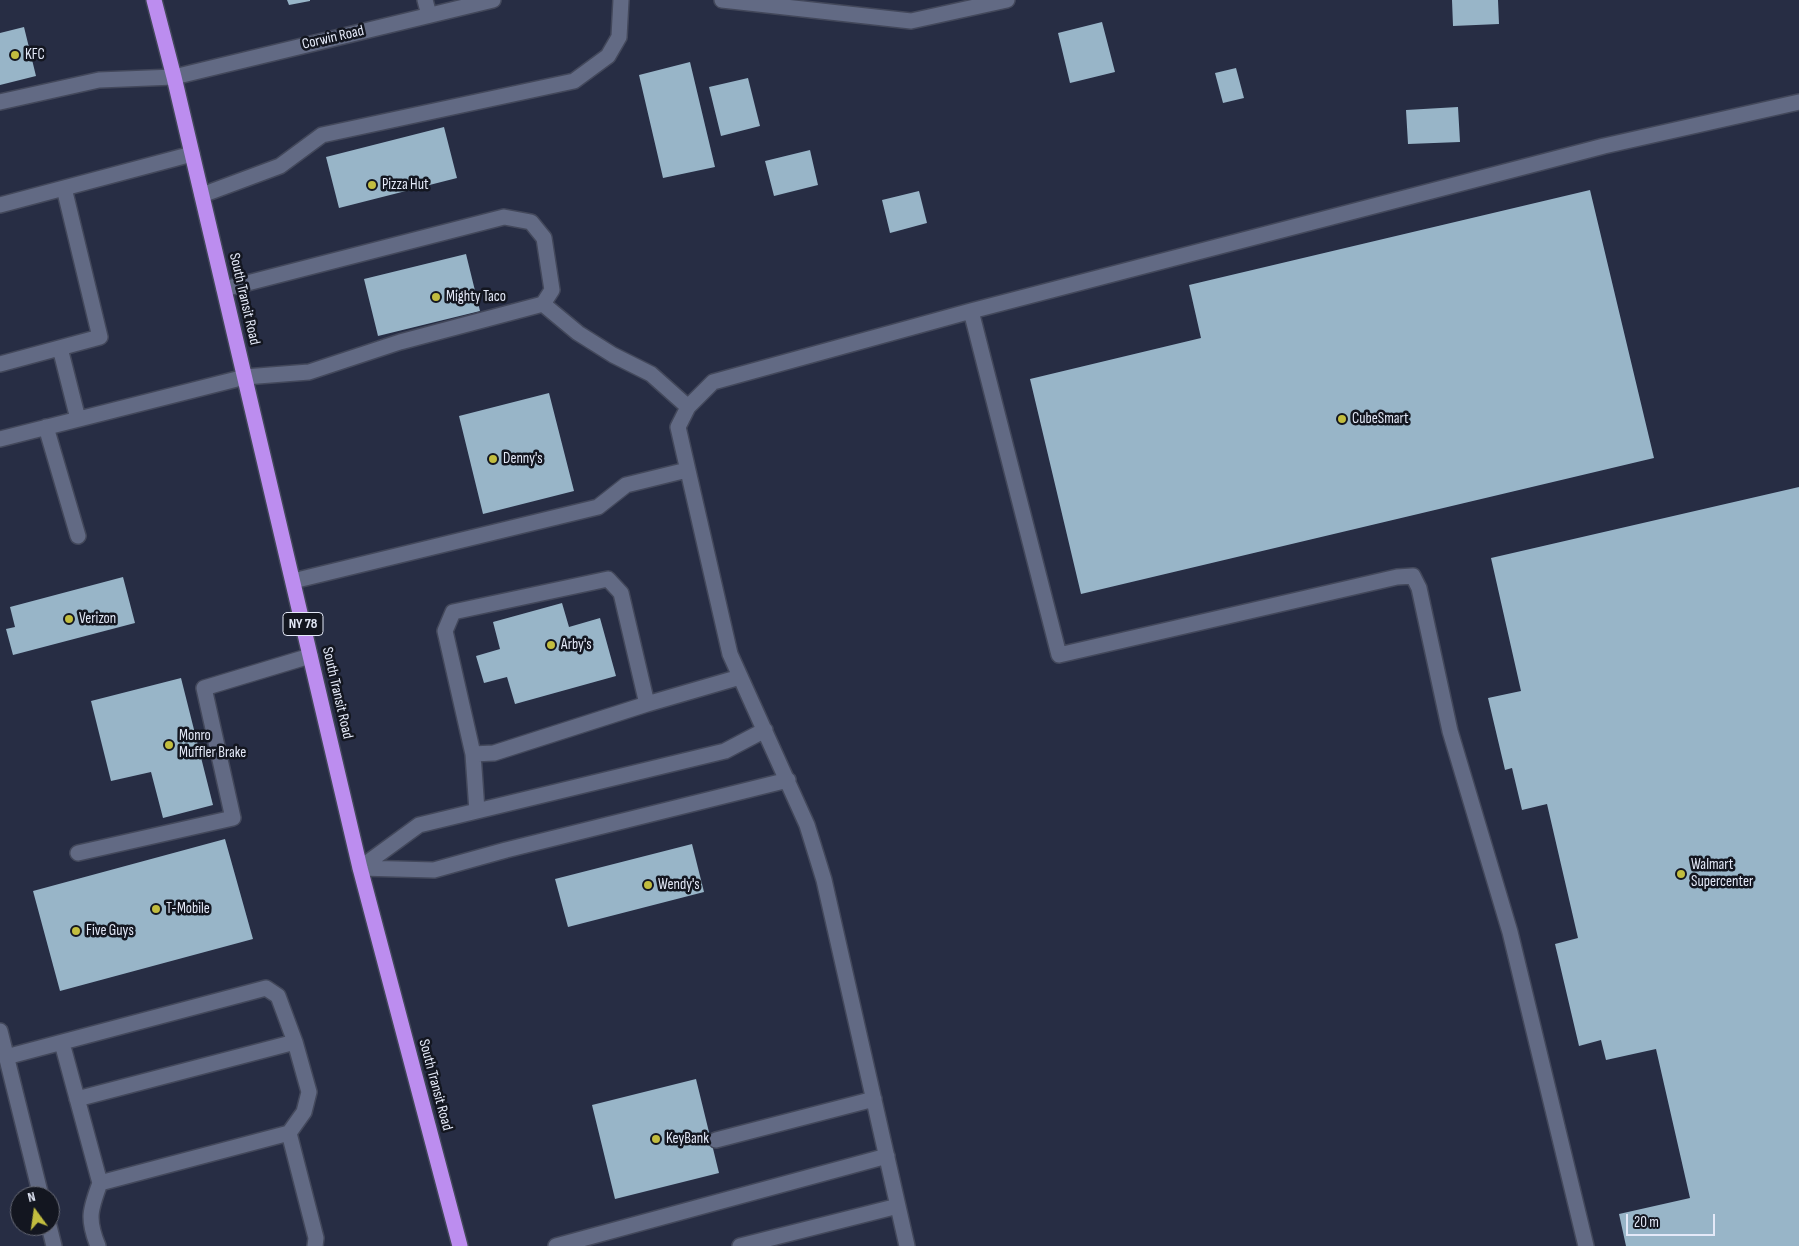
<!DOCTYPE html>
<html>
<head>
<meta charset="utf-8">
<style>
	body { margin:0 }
	#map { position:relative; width:1799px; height:1246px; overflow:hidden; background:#272d44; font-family:"Sofia Sans Condensed",sans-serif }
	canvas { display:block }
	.north { position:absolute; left:10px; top:1186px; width:50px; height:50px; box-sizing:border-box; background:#131620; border:1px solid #676a76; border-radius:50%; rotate:346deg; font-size:14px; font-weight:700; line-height:20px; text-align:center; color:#e4e9f8 }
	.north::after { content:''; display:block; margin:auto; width:18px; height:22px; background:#c2bd3f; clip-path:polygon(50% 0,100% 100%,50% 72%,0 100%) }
	.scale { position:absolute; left:1626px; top:1214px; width:89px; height:22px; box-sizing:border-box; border:2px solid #e4e9f8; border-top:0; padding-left:6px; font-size:15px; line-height:18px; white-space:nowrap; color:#e4e9f8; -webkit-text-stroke:4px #131620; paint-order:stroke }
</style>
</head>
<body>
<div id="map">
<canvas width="1799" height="1246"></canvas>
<div class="north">N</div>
<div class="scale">20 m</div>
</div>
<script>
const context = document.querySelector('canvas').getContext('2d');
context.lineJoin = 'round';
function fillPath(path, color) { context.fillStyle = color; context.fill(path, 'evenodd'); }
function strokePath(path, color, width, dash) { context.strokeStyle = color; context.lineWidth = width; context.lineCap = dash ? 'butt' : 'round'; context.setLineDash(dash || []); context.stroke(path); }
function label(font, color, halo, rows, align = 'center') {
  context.font = font + ' "Sofia Sans Condensed",sans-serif'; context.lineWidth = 5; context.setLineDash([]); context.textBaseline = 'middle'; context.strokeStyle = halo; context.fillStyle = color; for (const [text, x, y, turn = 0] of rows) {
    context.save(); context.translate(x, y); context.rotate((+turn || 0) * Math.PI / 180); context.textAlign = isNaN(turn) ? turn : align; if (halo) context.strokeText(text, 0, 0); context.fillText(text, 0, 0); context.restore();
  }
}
fillPath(new Path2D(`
	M287 0H310V1L289 5Z
	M1452 0H1498L1499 24 1453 26Z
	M1102 22 1115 72 1070 83 1058 33Z
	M24 27 36 76 0 85V33Z
	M690 62 715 167 663 178 639 75Z
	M1236 68 1244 98 1223 103 1215 73Z
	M748 78 760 126 721 136 709 87Z
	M1458 107 1460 142 1408 144 1406 110Z
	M444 127 457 178 339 208 326 157Z
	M810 150 818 185 774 196 765 161Z
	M1590 190 1654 458 1081 594 1030 379 1201 338 1189 285Z
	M919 191 927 223 890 233 882 200Z
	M466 254 480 311 378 336 364 279Z
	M549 393 574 491 483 514 459 416Z
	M1799 487V1246H1626L1619 1214 1690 1198 1656 1049 1606 1060 1601 1040 1579 1046 1555 944 1578 938 1547 804 1522 810 1512 768 1505 770 1488 698 1521 691 1491 558Z
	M123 577 135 623 13 655 6 629 15 627 10 607Z
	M562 603 569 627 600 618 616 676 515 704 507 677 484 683 476 656 500 649 493 622Z
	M181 678 213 805 163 818 151 772 111 781 91 701Z
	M225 839 253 939 60 991 33 891Z
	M692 844 704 892 568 927 555 879Z
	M696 1079 719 1173 615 1199 592 1105Z`), '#98b5c8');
const minor = new Path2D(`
	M425 0 429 15
	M722 0 911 21 1007 0
	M0 102 99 80 174 77 493 0
	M202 195 280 166 322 135 574 81 608 56 619 37 621 0
	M0 205 192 154
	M543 304 578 333 613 355 651 374 688 407
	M971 311 1059 655 1397 577 1413 576 1419 588 1450 731 1510 932 1586 1246
	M60 348 78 419
	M0 364 100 337 64 188
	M46 427 78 536
	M0 439 245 377 309 372 400 342 543 304 552 290 544 238 531 222 504 217 224 289
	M293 581 598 507 626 485 687 470
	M647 704 494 753 473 754 445 631 453 612 608 579 621 593 647 704 740 677
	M473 754 477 811
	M78 853 233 818 204 688 310 656
	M360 868 434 870 506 850 788 780
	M360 868 419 825 725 751 765 730
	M0 1031 41 1196
	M295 1042 309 1092 304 1112 289 1133 316 1238 315 1246
	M62 1043 100 1183 289 1133
	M6 1057 266 988 278 996 295 1042 77 1099
	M716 1140 874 1099
	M49 1226 54 1246
	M98 1246C87 1219 90 1210 100 1183
	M556 1246 887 1156
	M740 1246 898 1206
	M907 1246 824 880 807 825 730 654 678 427 688 407 713 382 971 311 1604 146 1799 102`);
const highway = new Path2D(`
	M154 0 174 77 360 868 460 1246`);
strokePath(minor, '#43485b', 18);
strokePath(highway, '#43485b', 18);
strokePath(minor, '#626a84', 15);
strokePath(highway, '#bc8def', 15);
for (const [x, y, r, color] of [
	[15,55,5,"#c2bd3f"],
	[372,185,5,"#c2bd3f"],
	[436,297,5,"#c2bd3f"],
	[1342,419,5,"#c2bd3f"],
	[493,459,5,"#c2bd3f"],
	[69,619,5,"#c2bd3f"],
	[551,645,5,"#c2bd3f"],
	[169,745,5,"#c2bd3f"],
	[1681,874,5,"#c2bd3f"],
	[648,885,5,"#c2bd3f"],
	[156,909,5,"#c2bd3f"],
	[76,931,5,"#c2bd3f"],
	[656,1139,5,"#c2bd3f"]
]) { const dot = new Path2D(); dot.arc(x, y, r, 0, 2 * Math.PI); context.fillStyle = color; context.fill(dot); strokePath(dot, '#131620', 2); }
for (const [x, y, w] of [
	[303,624,40]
]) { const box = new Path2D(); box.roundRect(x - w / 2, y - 11.5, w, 23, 4); context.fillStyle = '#131620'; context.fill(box); strokePath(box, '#e4e9f8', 1); }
label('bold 14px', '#e4e9f8', null, [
	["NY 78",303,624]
]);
label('15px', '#e4e9f8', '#131620', [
	["Corwin Road",333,38,-13],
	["South Transit Road",244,299,77],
	["South Transit Road",337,693,77],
	["South Transit Road",435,1085,75]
]);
label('15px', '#e4e9f8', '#131620', [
	["KFC",25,55],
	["Pizza Hut",382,185],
	["Mighty Taco",446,297],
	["CubeSmart",1352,419],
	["Denny's",503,459],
	["Verizon",79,619],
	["Arby's",561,645],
	["Monro",179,736],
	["Muffler Brake",179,753],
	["Walmart",1691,865],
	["Supercenter",1691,882],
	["Wendy's",658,885],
	["T-Mobile",166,909],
	["Five Guys",86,931],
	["KeyBank",666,1139]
], 'left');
</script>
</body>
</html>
